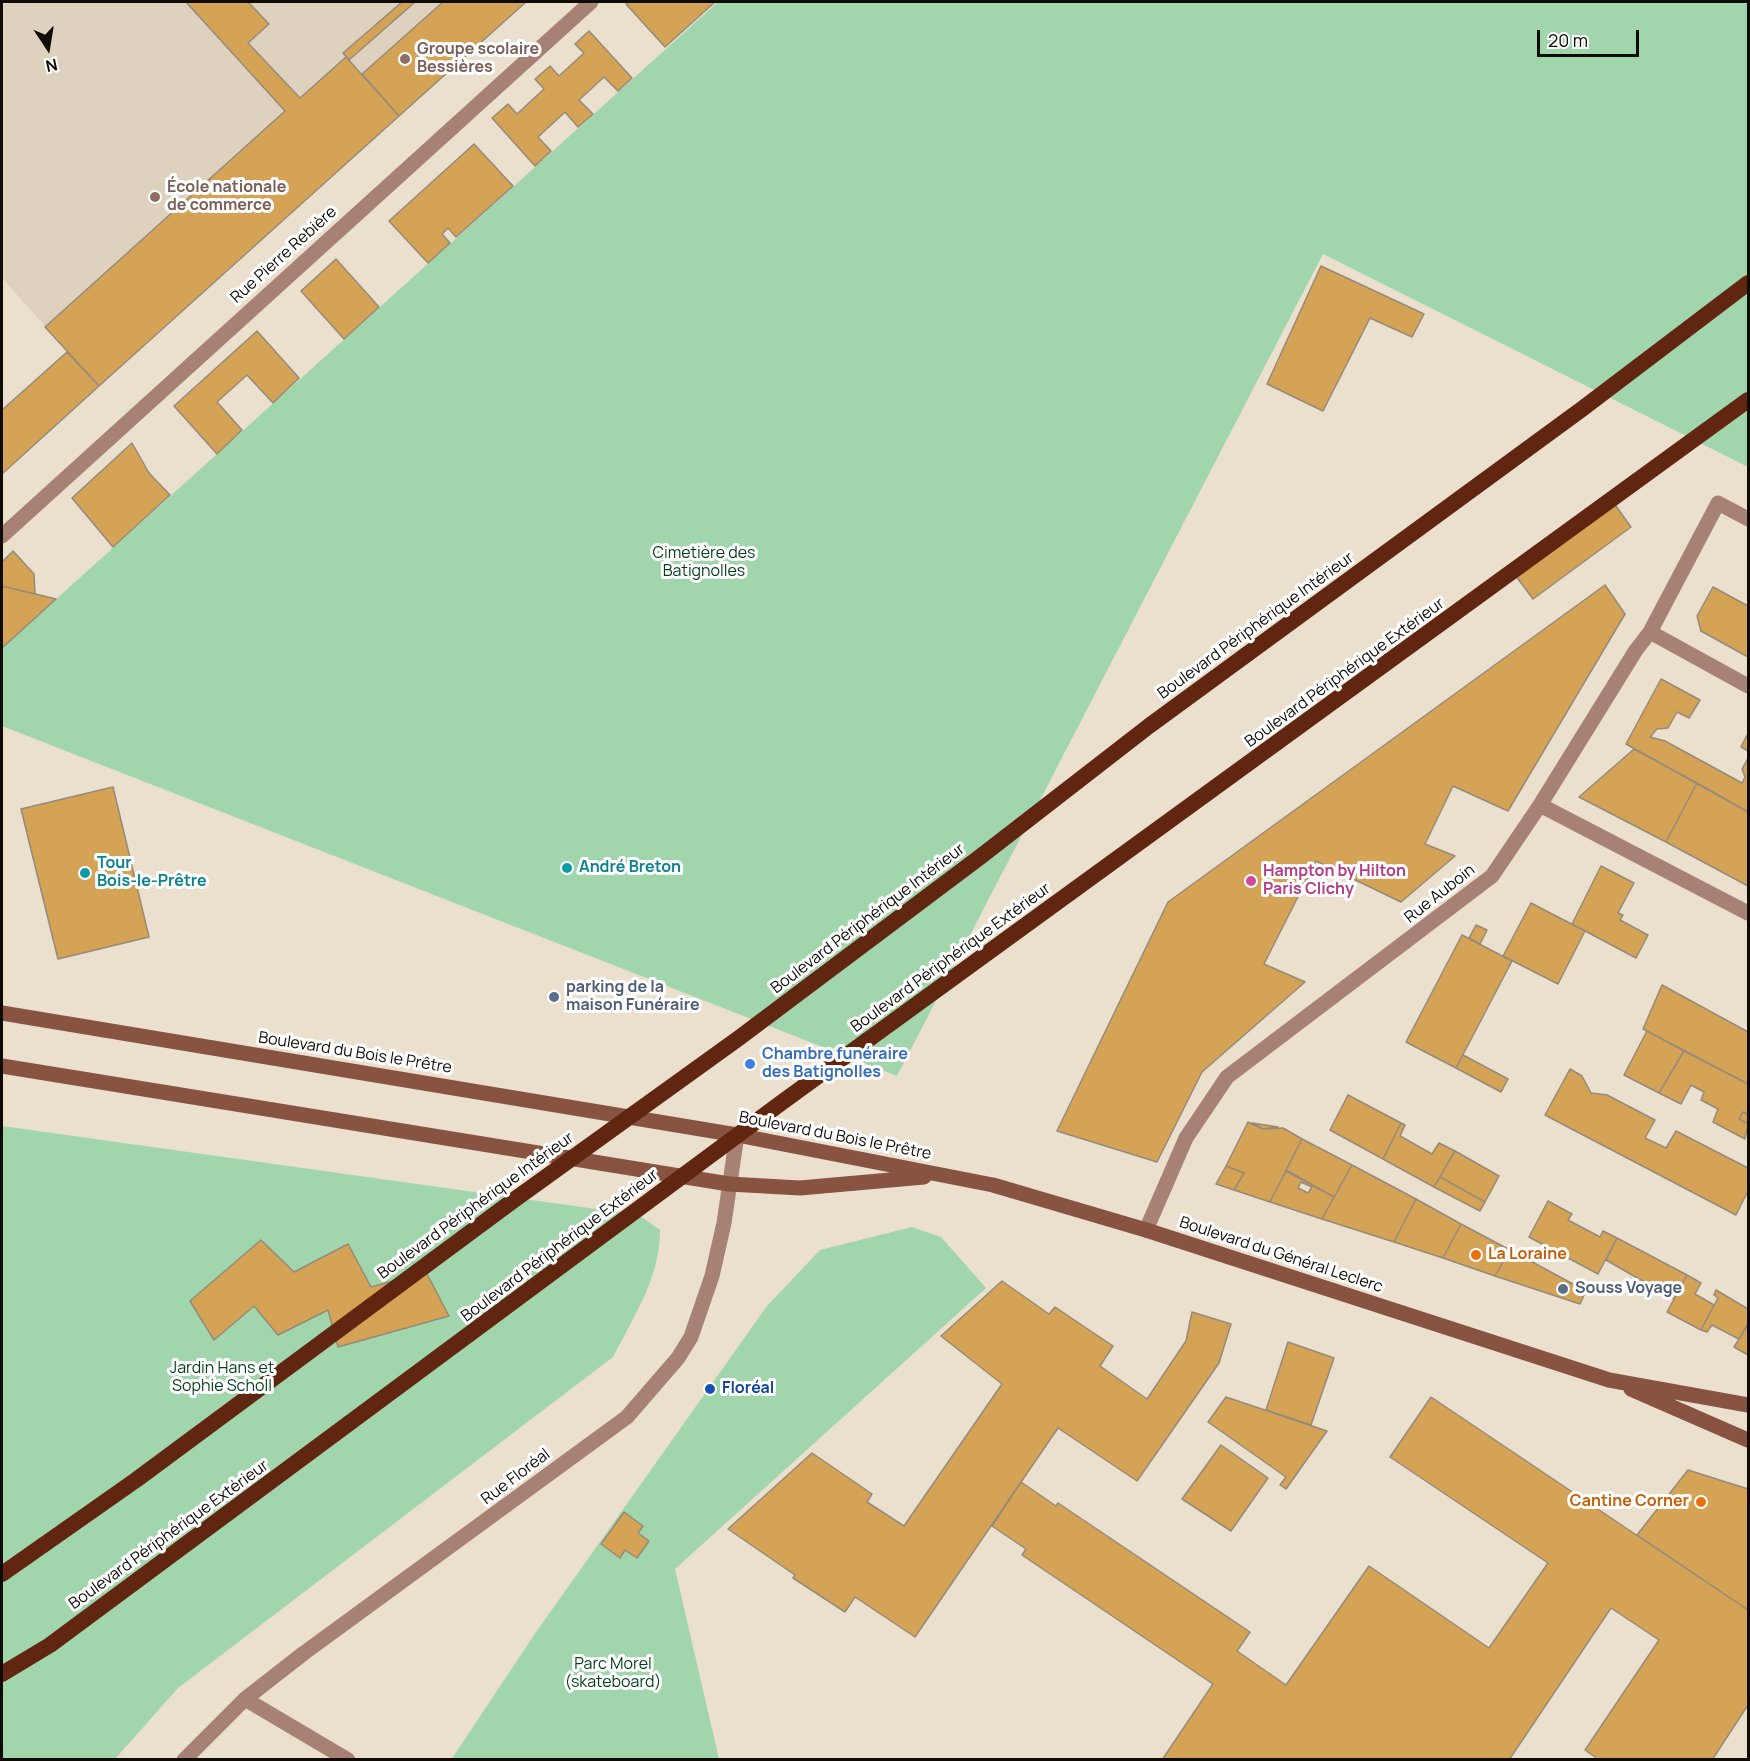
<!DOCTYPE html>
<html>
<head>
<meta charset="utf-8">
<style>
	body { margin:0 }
	#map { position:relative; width:1750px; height:1761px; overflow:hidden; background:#ebdfce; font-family:Manrope,sans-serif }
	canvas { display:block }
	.frame { position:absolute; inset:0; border:3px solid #0f0c06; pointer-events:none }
	.north { position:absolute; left:18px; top:18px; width:60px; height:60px; -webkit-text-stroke:4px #fff; paint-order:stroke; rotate:168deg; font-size:16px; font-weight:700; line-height:24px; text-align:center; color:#0f0c06 }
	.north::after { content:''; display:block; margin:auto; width:21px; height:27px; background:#0f0c06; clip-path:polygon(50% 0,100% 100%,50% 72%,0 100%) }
	.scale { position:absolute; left:1537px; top:30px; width:102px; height:27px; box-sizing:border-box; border:3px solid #0f0c06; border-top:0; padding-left:8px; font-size:18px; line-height:21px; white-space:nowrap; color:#0f0c06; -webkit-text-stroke:4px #fff; paint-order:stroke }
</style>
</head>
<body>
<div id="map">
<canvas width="1750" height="1761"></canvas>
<div class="frame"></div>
<div class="north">N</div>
<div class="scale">20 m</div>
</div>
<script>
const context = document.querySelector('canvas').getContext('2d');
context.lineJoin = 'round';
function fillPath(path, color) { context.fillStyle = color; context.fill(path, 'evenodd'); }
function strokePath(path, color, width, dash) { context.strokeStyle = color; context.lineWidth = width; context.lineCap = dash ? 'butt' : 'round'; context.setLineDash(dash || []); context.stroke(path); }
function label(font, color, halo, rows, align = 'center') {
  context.font = font + ' Manrope,sans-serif'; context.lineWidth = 6; context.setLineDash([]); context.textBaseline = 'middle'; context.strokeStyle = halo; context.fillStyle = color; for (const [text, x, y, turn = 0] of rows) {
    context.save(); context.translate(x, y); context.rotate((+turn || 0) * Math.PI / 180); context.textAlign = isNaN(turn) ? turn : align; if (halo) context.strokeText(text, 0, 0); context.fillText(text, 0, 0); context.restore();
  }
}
fillPath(new Path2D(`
	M2 2H526L99 386 2 278Z`), '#ded1be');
fillPath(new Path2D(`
	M718 2H1748V467L1323 254 897 1076 2 726V648Z
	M2 1126 639 1215 660 1230C660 1278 634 1316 613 1357L178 1688 115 1759H2Z
	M912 1227 941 1237 986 1288 675 1569 719 1759 451 1760 534 1635 767 1306 820 1250Z`), '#a1d6ac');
const building = new Path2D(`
	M186 2H248L269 24 248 43 300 98 346 57 399 116 99 386 45 327 285 111Z
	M402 2H415L349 60 343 53Z
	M443 2H526L399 116 362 74Z
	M629 2H715L665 47 626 4Z
	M589 31 632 78 618 91 604 77 579 100 593 114 578 127 565 112 538 137 551 151 535 166 492 118 508 104 517 114 544 89 535 79 550 66 559 76 584 53 575 44Z
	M474 144 513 186 456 237 448 228 442 234 450 243 428 263 389 221Z
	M336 259 379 307 344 339 301 291Z
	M1321 266 1424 314 1412 337 1370 318 1323 411 1267 384Z
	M257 331 299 378 273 403 247 375 217 402 242 430 217 454 174 406Z
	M67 352 99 386 2 474V410Z
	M132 443 149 473 170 495 113 547 72 498Z
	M1608 495 1631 527 1533 599 1510 568Z
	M13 551 34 574 35 594 2 586V562Z
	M1605 585 1625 614 1508 811 1453 786 1425 844 1455 856 1401 902 1316 861 1264 964 1305 982 1202 1072 1157 1162 1057 1131 1168 902Z
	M2 586 56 599 2 648Z
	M1713 587 1748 606V657L1701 631 1697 616Z
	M1661 679 1700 700 1689 718 1677 712 1668 728 1657 729 1650 737 1665 741 1742 783 1745 777 1742 769 1748 758V812L1626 744Z
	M1748 733V751L1741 747Z
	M1634 749 1697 783 1666 842 1579 797Z
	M1697 783 1748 812V886L1666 842Z
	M113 787 149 937 58 959 21 809Z
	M1601 866 1634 883 1618 913 1623 915 1620 920 1648 935 1636 958 1572 924Z
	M1531 903 1585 931 1558 984 1503 956Z
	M1476 925 1487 930 1480 944 1469 938Z
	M1462 935 1512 961 1456 1068 1406 1042Z
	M1662 985 1748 1032V1084L1643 1029Z
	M1647 1031 1684 1051 1659 1093 1624 1075Z
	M1684 1051 1748 1084V1115L1743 1112 1739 1119 1748 1124 1745 1139 1713 1122 1718 1109 1701 1100 1704 1092 1691 1085 1681 1104 1659 1093Z
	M1463 1055 1508 1079 1501 1092 1456 1068Z
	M1570 1069 1582 1076 1591 1093 1607 1095 1655 1120 1645 1138 1666 1148 1676 1131 1748 1168V1191L1736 1215 1545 1115Z
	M1348 1095 1401 1123 1383 1159 1330 1130Z
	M1743 1112 1748 1115V1124L1739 1119Z
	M1248 1122 1263 1129 1283 1128 1302 1139 1270 1202 1234 1190 1244 1173 1226 1166Z
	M1252 1123 1278 1127 1263 1129Z
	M1401 1123 1405 1125 1400 1136 1432 1154 1439 1143 1455 1151 1434 1187 1383 1159Z
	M1302 1139 1352 1165 1334 1197 1286 1170Z
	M1455 1151 1499 1176 1485 1202 1440 1177Z
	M1352 1165 1416 1199 1394 1242 1322 1219Z
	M1226 1166 1244 1173 1234 1190 1216 1184Z
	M1286 1171 1334 1197 1322 1219 1270 1202ZM1301 1182 1312 1187 1308 1193 1298 1188Z
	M1440 1177 1485 1202 1480 1211 1434 1187Z
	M1416 1199 1461 1224 1443 1258 1394 1242Z
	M1548 1201 1572 1214 1568 1220 1600 1237 1603 1231 1617 1238 1598 1274 1529 1237Z
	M1461 1224 1510 1250 1495 1276 1443 1258Z
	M1617 1238 1687 1275 1674 1299 1606 1260Z
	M261 1240 294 1272 348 1244 371 1287 426 1272 449 1316 338 1347 328 1310 278 1335 254 1306 214 1340 190 1301Z
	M1510 1250 1586 1291 1580 1304 1495 1276Z
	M1687 1275 1701 1283 1695 1294 1714 1305 1701 1330 1667 1312Z
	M1002 1281 1049 1314 1055 1307 1113 1346 1100 1366 1147 1399 1186 1341 1192 1312 1231 1324 1219 1363 1137 1481 1058 1428 915 1637 855 1597 845 1612 793 1578 795 1575 728 1529 812 1453 872 1494 867 1502 904 1526 1002 1384 941 1336Z
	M1716 1290 1748 1309V1323L1739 1339 1712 1325 1707 1332 1701 1330 1718 1298 1714 1295Z
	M1747 1326 1748 1327V1355L1734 1347Z
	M1288 1342 1334 1358 1311 1425 1266 1410Z
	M1226 1397 1327 1431 1286 1489 1280 1485 1286 1477 1208 1422Z
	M1431 1397 1748 1610V1705L1712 1760H1599L1585 1750 1659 1640 1611 1608 1509 1760H1162L1213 1684 1022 1555 1026 1549 992 1526 1021 1482 1056 1506 1058 1503 1250 1632 1237 1651 1286 1685 1369 1566 1489 1648 1548 1563 1390 1457Z
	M1221 1445 1268 1478 1231 1531 1182 1499Z
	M1688 1470 1748 1489V1610L1637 1535Z
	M624 1512 643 1526 638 1533 649 1541 637 1558 625 1550 620 1558 601 1544Z`);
fillPath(building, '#d5a355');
strokePath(building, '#958a7a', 1.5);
strokePath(new Path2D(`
	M2 536 591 2
	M1650 632 1748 686
	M1540 805 1748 913
	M1146 1230 1186 1138 1227 1077 1492 876 1540 805 1636 650 1650 632 1718 503 1748 519
	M184 1760 245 1699 304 1653 627 1417 678 1358 691 1337 712 1276 724 1223 737 1135`), '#a78174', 15);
strokePath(new Path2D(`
	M245 1699 348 1760`), '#a78174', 15);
strokePath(new Path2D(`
	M2 1013 737 1135 993 1185 1146 1230 1609 1380 1748 1405
	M2 1066 729 1184 800 1188 924 1177
	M1631 1389 1748 1440`), '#885341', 15);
strokePath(new Path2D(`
	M2 1574 136 1480 514 1200 739 1038 980 857 1149 726 1582 409 1748 283
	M2 1674 50 1645 781 1103 1748 400`), '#612610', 16);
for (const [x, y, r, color] of [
	[405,59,6,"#8d6e63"],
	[155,197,6,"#8d6e63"],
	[567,868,6,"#0f9aa8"],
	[85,873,6,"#0f9aa8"],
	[1251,881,6,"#d1479c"],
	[554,997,6,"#5c6f8a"],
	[750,1064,6,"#3f7fe0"],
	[1476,1255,6,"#e8710a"],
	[1563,1289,6,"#5c6f8a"],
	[710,1389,6,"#1a4fb4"],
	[1701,1502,6,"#e8710a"]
]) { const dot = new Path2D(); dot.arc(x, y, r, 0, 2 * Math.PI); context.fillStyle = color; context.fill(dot); strokePath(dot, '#fff', 2); }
label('bold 16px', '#785e54', '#fff', [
	["Groupe scolaire",417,50],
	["Bessières",417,68],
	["École nationale",167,188],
	["de commerce",167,206]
], 'left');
label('16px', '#0f0c06', '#fff', [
	["Rue Pierre Rebière",284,255,-42],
	["Boulevard Périphérique Intérieur",1256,626,-36],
	["Boulevard Périphérique Extérieur",1345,673,-36],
	["Rue Auboin",1440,894,-38],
	["Boulevard Périphérique Intérieur",868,919,-37],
	["Boulevard Périphérique Extérieur",951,958,-36],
	["Boulevard du Bois le Prêtre",355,1053,9],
	["Boulevard du Bois le Prêtre",835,1136,11],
	["Boulevard Périphérique Intérieur",476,1206,-36],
	["Boulevard Périphérique Extérieur",560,1246,-37],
	["Boulevard du Général Leclerc",1281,1255,18],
	["Rue Floréal",516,1477,-37],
	["Boulevard Périphérique Extérieur",169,1535,-36]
]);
label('16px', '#033f1b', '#fff', [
	["Cimetière des",704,554],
	["Batignolles",704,572],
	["Jardin Hans et",222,1369],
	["Sophie Scholl",222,1387],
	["Parc Morel",613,1665],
	["(skateboard)",613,1683]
]);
label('bold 16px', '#0d838f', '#fff', [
	["Tour",97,864],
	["Bois-le-Prêtre",97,882],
	["André Breton",579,868]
], 'left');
label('bold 16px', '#b23c85', '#fff', [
	["Hampton by Hilton",1263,872],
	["Paris Clichy",1263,890]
], 'left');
label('bold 16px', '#4e5e75', '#fff', [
	["parking de la",566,988],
	["maison Funéraire",566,1006],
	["Souss Voyage",1575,1289]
], 'left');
label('bold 16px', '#366cbe', '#fff', [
	["Chambre funéraire",762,1055],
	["des Batignolles",762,1073]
], 'left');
label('bold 16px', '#c56008', '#fff', [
	["La Loraine",1488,1255],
	["Cantine Corner",1689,1502,"right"]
], 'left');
label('bold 16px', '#164399', '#fff', [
	["Floréal",722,1389]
], 'left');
</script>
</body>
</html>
